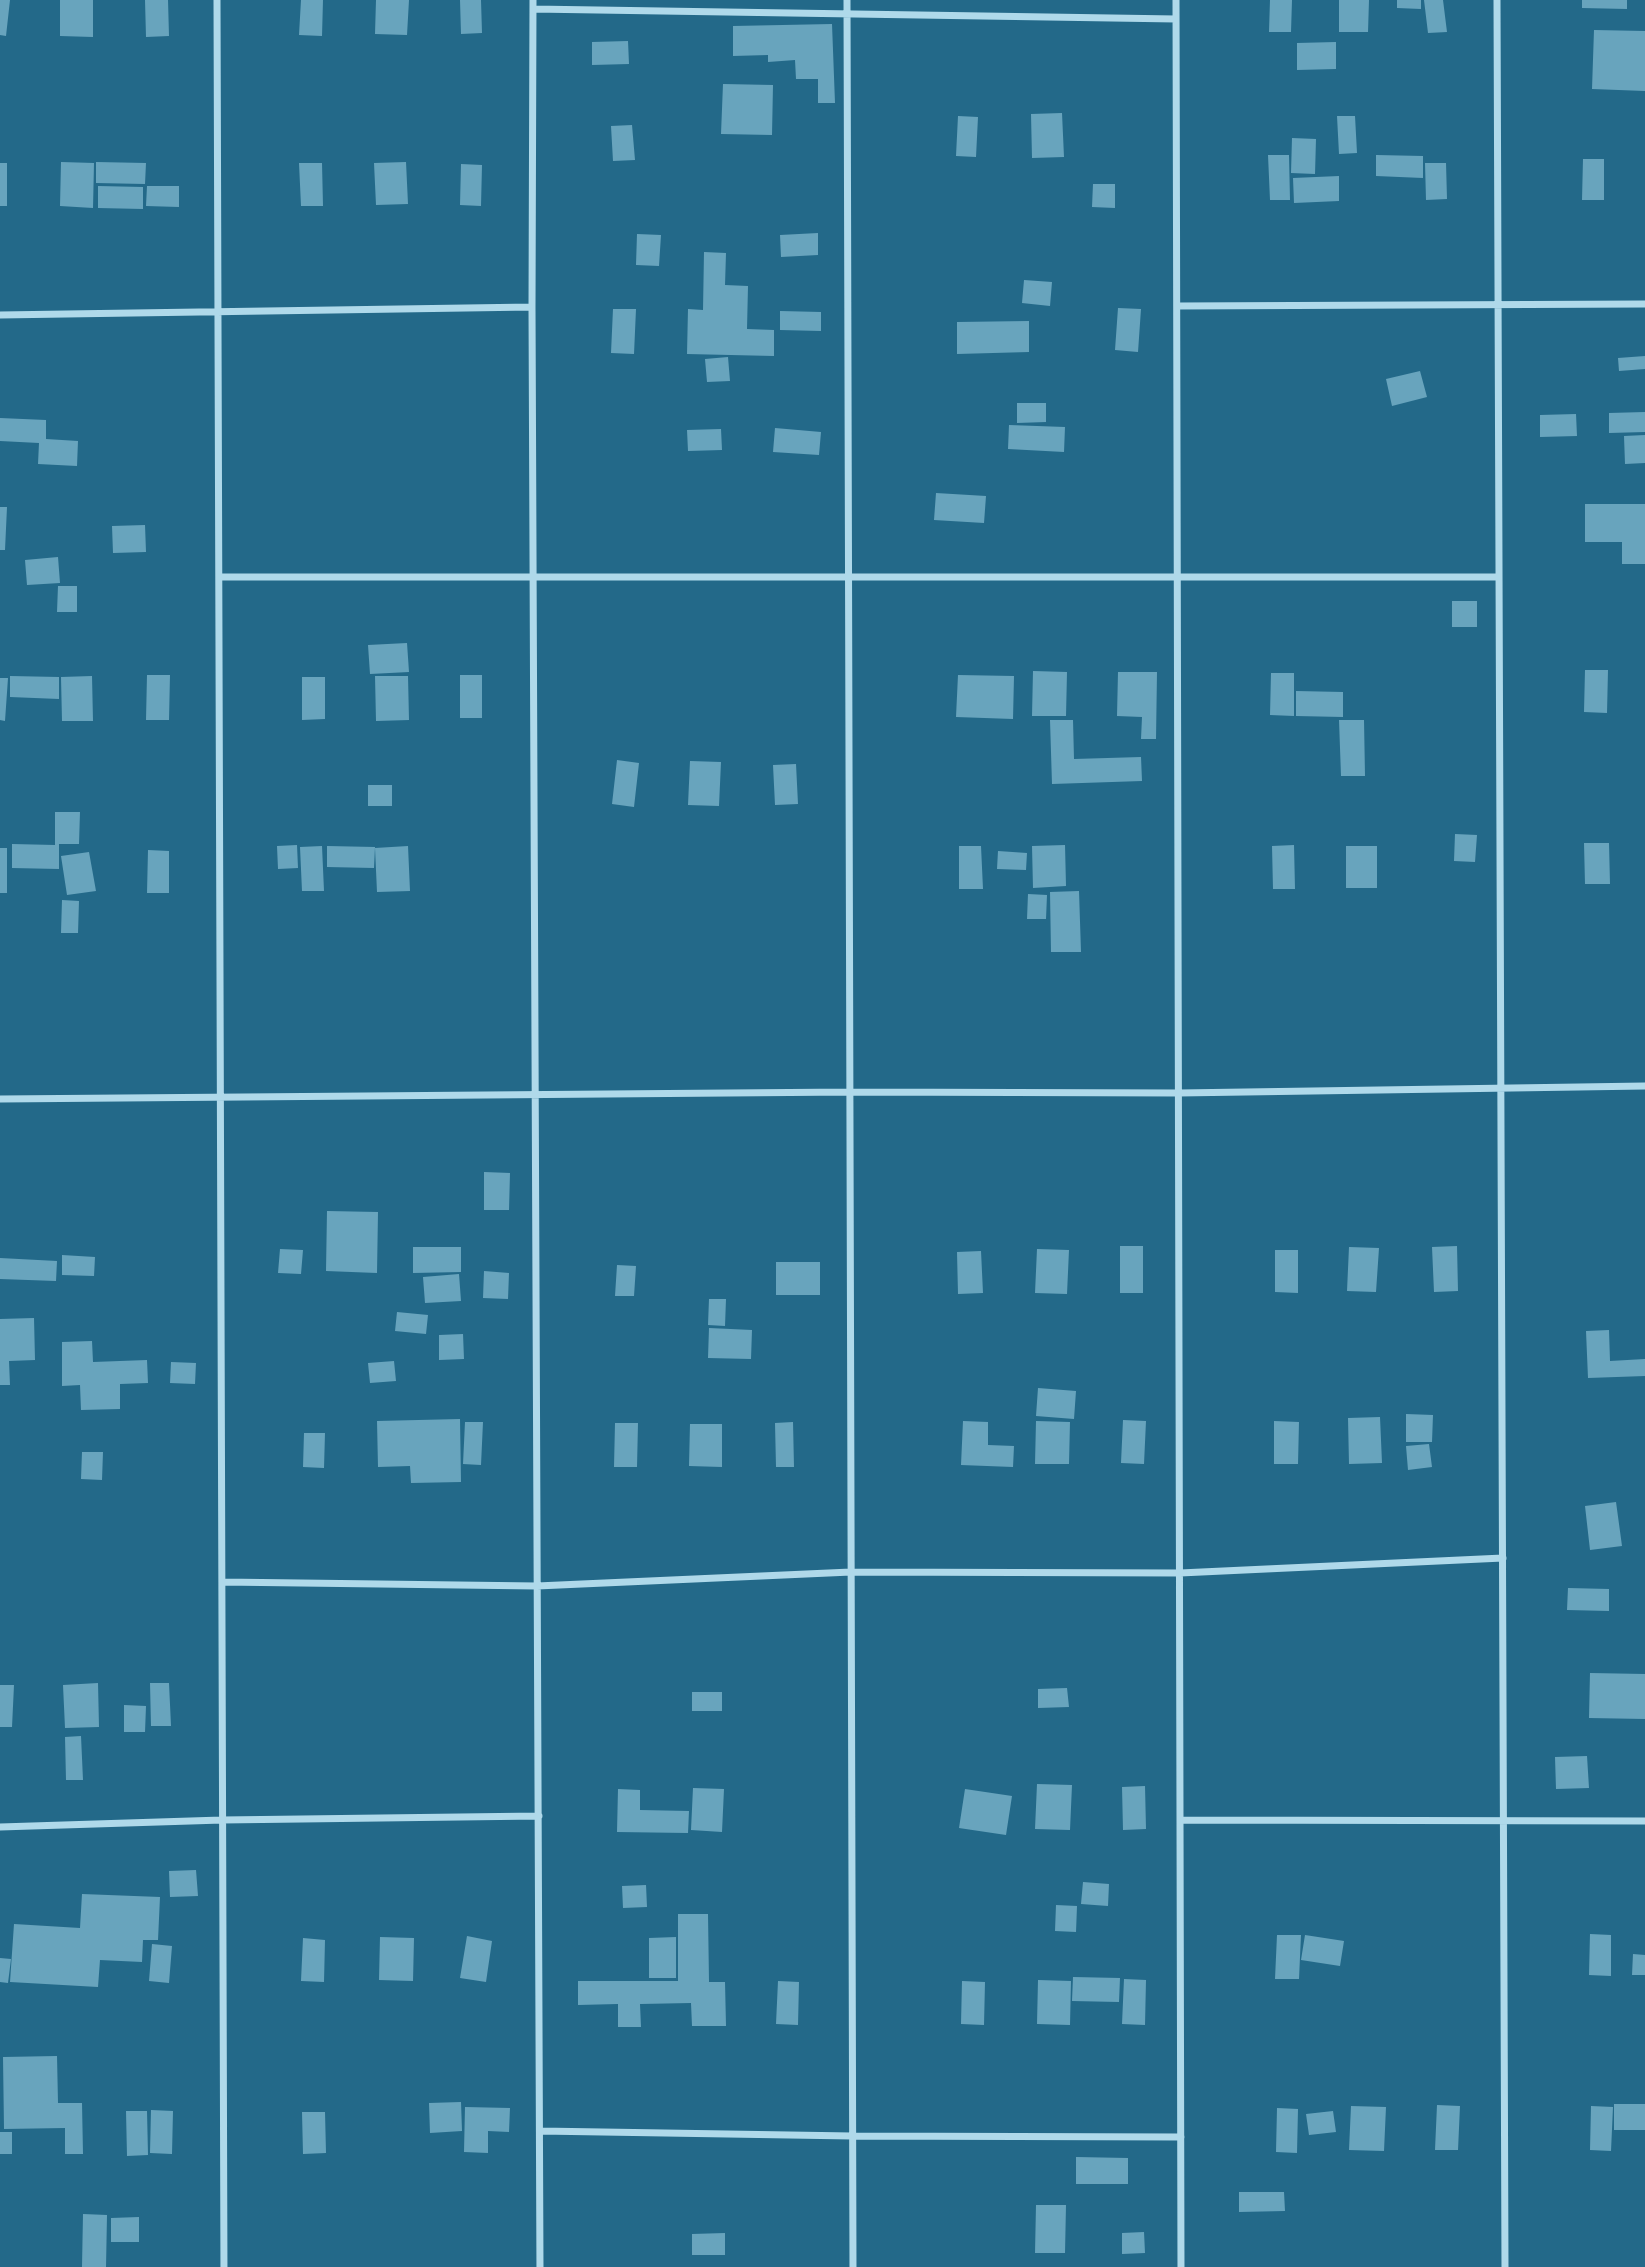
<!DOCTYPE html>
<html>
<head>
<meta charset="utf-8">
<style>
	body { margin:0 }
	canvas { display:block; background:#236989 }
</style>
</head>
<body>
<canvas width="1645" height="2267"></canvas>
<script>
const context = document.querySelector('canvas').getContext('2d');
context.lineJoin = 'round';
function fillPath(path, color) { context.fillStyle = color; context.fill(path, 'evenodd'); }
function strokePath(path, color, width, dash) { context.strokeStyle = color; context.lineWidth = width; context.lineCap = dash ? 'butt' : 'round'; context.setLineDash(dash || []); context.stroke(path); }
fillPath(new Path2D(`
	M0 0H10L6 36 0 35Z
	M60 0H93V37L60 36Z
	M145 0H168L169 36 146 37Z
	M301 0H323L322 36 299 35Z
	M376 0H409L407 35 375 34Z
	M460 0H481L482 33 461 34Z
	M1270 0H1292L1291 32H1269Z
	M1339 0H1369L1368 32H1339Z
	M1397 0H1421V9L1397 8Z
	M1424 0H1443L1447 32 1428 33Z
	M1582 0H1627V9L1582 8Z
	M832 24 835 103H818V79H796L795 60 768 62V55L733 56V26Z
	M1594 30 1645 31V91L1592 89Z
	M628 41 629 64 592 65V42Z
	M1336 42V69L1297 70V43Z
	M723 84 773 85 772 135 721 134Z
	M1062 113 1064 157 1032 158 1031 114Z
	M958 116 978 117 976 157 956 156Z
	M1337 116H1355L1357 153 1339 154Z
	M632 125 635 160 613 161 611 126Z
	M1292 138 1316 139 1315 174 1291 173Z
	M1268 155H1289L1290 200H1270Z
	M1376 155 1423 156V178L1376 176Z
	M1583 159H1604V200H1582Z
	M61 162 94 163 93 208 60 206Z
	M96 162 146 163 145 184 96 183Z
	M406 162 408 204 376 205 374 163Z
	M0 163H7V206H0Z
	M299 163H322L323 206H301Z
	M1425 163H1446L1447 199 1426 200Z
	M461 164 482 165 481 206 460 205Z
	M1339 176V201L1294 203 1293 178Z
	M1093 184H1115V208L1092 207Z
	M98 186 143 187V209L98 208Z
	M147 186H179V207L146 206Z
	M818 233V255L781 257 780 235Z
	M637 234 661 235 659 266 636 265Z
	M704 252 726 253 725 285 748 286 747 329 774 330V356L687 354 688 309 703 310Z
	M1024 280 1052 282 1050 306 1022 303Z
	M1118 308 1141 309 1138 352 1115 350Z
	M613 309H636L634 354 611 353Z
	M780 311 821 312V331L780 330Z
	M1029 321V352L957 354V322Z
	M1645 356V369L1619 371 1618 358Z
	M728 357 730 381 707 382 705 359Z
	M1420 371 1427 397 1392 406 1386 379Z
	M1017 403H1046V422L1017 423Z
	M1645 412V432L1609 433V413Z
	M1576 414 1577 436 1540 437V415Z
	M0 418 46 420V439L78 441 77 466 38 464 39 443 0 441Z
	M1009 425 1065 427 1064 452 1008 449Z
	M775 428 821 432 819 455 773 452Z
	M721 429 722 450 688 451 687 430Z
	M1645 435V463L1625 464 1624 436Z
	M936 493 986 496 984 523 934 520Z
	M1585 504H1645V564H1622V542H1585Z
	M0 507H7L5 550H0Z
	M145 525 146 552 113 553 112 526Z
	M58 557 60 583 27 585 25 560Z
	M58 586H77V612H57Z
	M1452 601H1477V627H1452Z
	M407 643 409 672 370 674 368 645Z
	M1585 670H1608L1607 713 1584 712Z
	M1033 671 1067 672 1066 716H1032Z
	M1118 672H1157L1156 739H1141L1142 717 1117 716Z
	M1271 673H1294V716L1270 715Z
	M147 675H170L169 720H146Z
	M460 675H482V718H460Z
	M958 675 1014 676 1013 719 956 717Z
	M10 676 59 677V699L10 697Z
	M92 676 93 721H62L61 677Z
	M375 676H408L409 720 376 721Z
	M302 677H325V719L302 720Z
	M0 678H8L5 721 0 720Z
	M1296 691 1343 692V717L1296 716Z
	M1050 720H1073L1074 759 1141 757 1142 781 1052 784Z
	M1339 720H1364L1365 776H1341Z
	M617 760 639 763 634 807 612 804Z
	M690 761 721 762 719 806 688 805Z
	M796 764 798 804 775 805 773 765Z
	M368 785H392V806H368Z
	M55 812H80L79 844H59V869L12 868V844L55 845Z
	M1455 834 1477 835 1475 862 1454 861Z
	M1584 843H1609L1610 884H1585Z
	M297 845 298 868 278 869 277 846Z
	M1065 845 1066 886 1033 888 1032 846Z
	M1294 845 1295 889H1273L1272 846Z
	M322 846 324 891H302L300 847Z
	M327 846 375 847 374 868 327 867Z
	M408 846 410 891 377 892 375 848Z
	M959 846H981L983 889H959Z
	M1346 846H1377V888H1346Z
	M0 848H7V893H0Z
	M148 850 169 851V893H147Z
	M998 851 1027 853 1026 870 997 869Z
	M89 852 96 891 67 895 61 856Z
	M1079 891 1081 952H1051L1050 892Z
	M1028 894 1047 895 1046 919H1027Z
	M62 900 79 901 78 933H61Z
	M484 1172 510 1173 509 1210H484Z
	M327 1211 378 1212 377 1273 326 1271Z
	M1120 1246H1143V1293H1120Z
	M1457 1246 1458 1291 1434 1292 1432 1247Z
	M413 1247H461V1272L413 1273Z
	M1349 1247 1379 1248 1376 1292 1347 1291Z
	M280 1249 303 1250 301 1274 278 1273Z
	M1037 1249 1069 1250 1067 1294 1035 1293Z
	M1275 1250H1298V1293L1275 1292Z
	M981 1251 983 1293 958 1294 957 1252Z
	M62 1255 95 1257 94 1276 62 1275Z
	M0 1258 57 1261 56 1281 0 1279Z
	M776 1262H820V1295H776Z
	M617 1265 636 1266 634 1296H615Z
	M484 1271 509 1273 508 1299 483 1298Z
	M459 1274 461 1301 425 1303 423 1277Z
	M709 1299H726L725 1326 708 1325Z
	M397 1312 428 1315 426 1334 395 1331Z
	M34 1318 35 1360 9 1361 10 1385H0V1319Z
	M709 1328 752 1330 751 1359 708 1358Z
	M1609 1330 1610 1361 1645 1359V1376L1588 1378 1586 1331Z
	M463 1334 464 1359 439 1360V1335Z
	M92 1341 93 1362 147 1360 148 1383 120 1384V1409L81 1410 80 1385 62 1386V1342Z
	M394 1361 396 1381 370 1383 368 1363Z
	M171 1362 196 1363 195 1384 170 1383Z
	M1038 1388 1076 1391 1074 1419 1036 1416Z
	M1406 1414 1433 1415 1432 1442H1406Z
	M1380 1417 1382 1463 1349 1464 1348 1418Z
	M460 1419 461 1482 411 1483 410 1466 378 1467 377 1421Z
	M1123 1420 1146 1421 1144 1464 1121 1463Z
	M963 1421 988 1422V1445L1014 1446 1013 1467 961 1465Z
	M1036 1421 1070 1422 1069 1464H1035Z
	M1274 1421 1299 1422 1298 1464H1274Z
	M465 1422H483L481 1465 463 1464Z
	M793 1422 794 1467H776L775 1423Z
	M615 1423H638L637 1467H614Z
	M690 1424H722V1467L689 1466Z
	M304 1433H325L324 1468 303 1467Z
	M1429 1444 1432 1467 1408 1470 1406 1446Z
	M82 1452H103L102 1480 81 1479Z
	M1616 1502 1622 1546 1590 1550 1585 1506Z
	M1568 1588 1609 1589V1611L1567 1610Z
	M1590 1673 1645 1674V1719L1589 1718Z
	M98 1683 99 1727 65 1728 63 1685Z
	M150 1683H169L171 1726H151Z
	M0 1685H14L12 1727H0Z
	M1067 1688 1069 1707 1038 1708V1689Z
	M692 1692H722V1711H692Z
	M124 1705 146 1706 145 1732H124Z
	M81 1736 83 1780H66L65 1737Z
	M1587 1756 1589 1788 1556 1789 1555 1757Z
	M1037 1784 1072 1785 1070 1830 1035 1829Z
	M1145 1786 1146 1829 1123 1830 1122 1787Z
	M693 1788 724 1789 722 1832 691 1830Z
	M618 1789 640 1790V1810L689 1811 688 1833 617 1832Z
	M965 1789 1012 1796 1006 1835 959 1828Z
	M196 1870 198 1896 170 1897 169 1871Z
	M1083 1882 1109 1884 1108 1906 1081 1904Z
	M646 1885 647 1907 623 1908 622 1886Z
	M82 1894 160 1897 158 1940H143L142 1962 100 1960 98 1987 10 1982 14 1924 80 1928Z
	M1056 1905 1077 1906 1076 1932 1055 1931Z
	M678 1914H708L709 1982H725L726 2026H692L691 2003 640 2004 641 2027H618V2004L578 2005V1981H678Z
	M1590 1934 1611 1935V1976L1589 1975Z
	M1277 1935H1301L1299 1979H1275Z
	M1305 1935 1344 1941 1340 1966 1301 1960Z
	M467 1936 492 1941 486 1982 460 1978Z
	M380 1937 414 1938 413 1981 379 1980Z
	M676 1937V1978H649V1938Z
	M303 1938 325 1940 324 1982 301 1981Z
	M152 1944 172 1946 169 1983 149 1981Z
	M1633 1954 1645 1955V1975H1632Z
	M0 1958 11 1959 8 1983 0 1982Z
	M1073 1977 1120 1978 1119 2002 1072 2001Z
	M1124 1979 1146 1980 1145 2025 1122 2024Z
	M1038 1980 1071 1981 1070 2025 1037 2024Z
	M778 1981 799 1982 798 2025 776 2024Z
	M962 1981 985 1982 984 2025 961 2024Z
	M57 2056 58 2103H82L83 2154H65V2128L4 2129 3 2057Z
	M461 2102 462 2131 430 2133 429 2103Z
	M1614 2104H1645V2130H1614Z
	M1437 2105 1460 2106 1458 2150H1435Z
	M1351 2106 1386 2107 1384 2151 1349 2150Z
	M1591 2106 1613 2107 1611 2151 1590 2150Z
	M465 2107 510 2108 509 2132 488 2131V2153L464 2152Z
	M1277 2108 1298 2109 1297 2153 1276 2152Z
	M151 2110 173 2111 172 2154 150 2153Z
	M126 2111H147L148 2155 127 2156Z
	M1333 2111 1336 2132 1309 2135 1306 2114Z
	M302 2112H325L326 2153 303 2154Z
	M0 2132H12V2154H0Z
	M1076 2157 1128 2158V2184H1076Z
	M1239 2192H1284L1285 2211 1239 2212Z
	M1036 2205H1066L1065 2253H1035Z
	M83 2214 107 2215 106 2267H82Z
	M139 2217V2242H111V2218Z
	M1144 2232 1145 2253 1122 2254V2233Z
	M725 2233V2255H692V2234Z`), '#68a4bd');
strokePath(new Path2D(`
	M217 0 224 2267
	M533 0 532 307 540 2267
	M847 0 853 2267
	M1176 0 1181 2267
	M1497 0 1505 2267
	M533 9 1176 19
	M1177 306 1645 304
	M0 315 532 307
	M219 577H1499
	M0 1099 850 1092 1179 1093 1645 1086
	M222 1582 537 1586 851 1572 1180 1573 1503 1558
	M1181 1820 1645 1821
	M0 1827 222 1820 539 1816
	M540 2131 852 2136 1181 2137`), '#afd9ea', 7);
</script>
</body>
</html>
